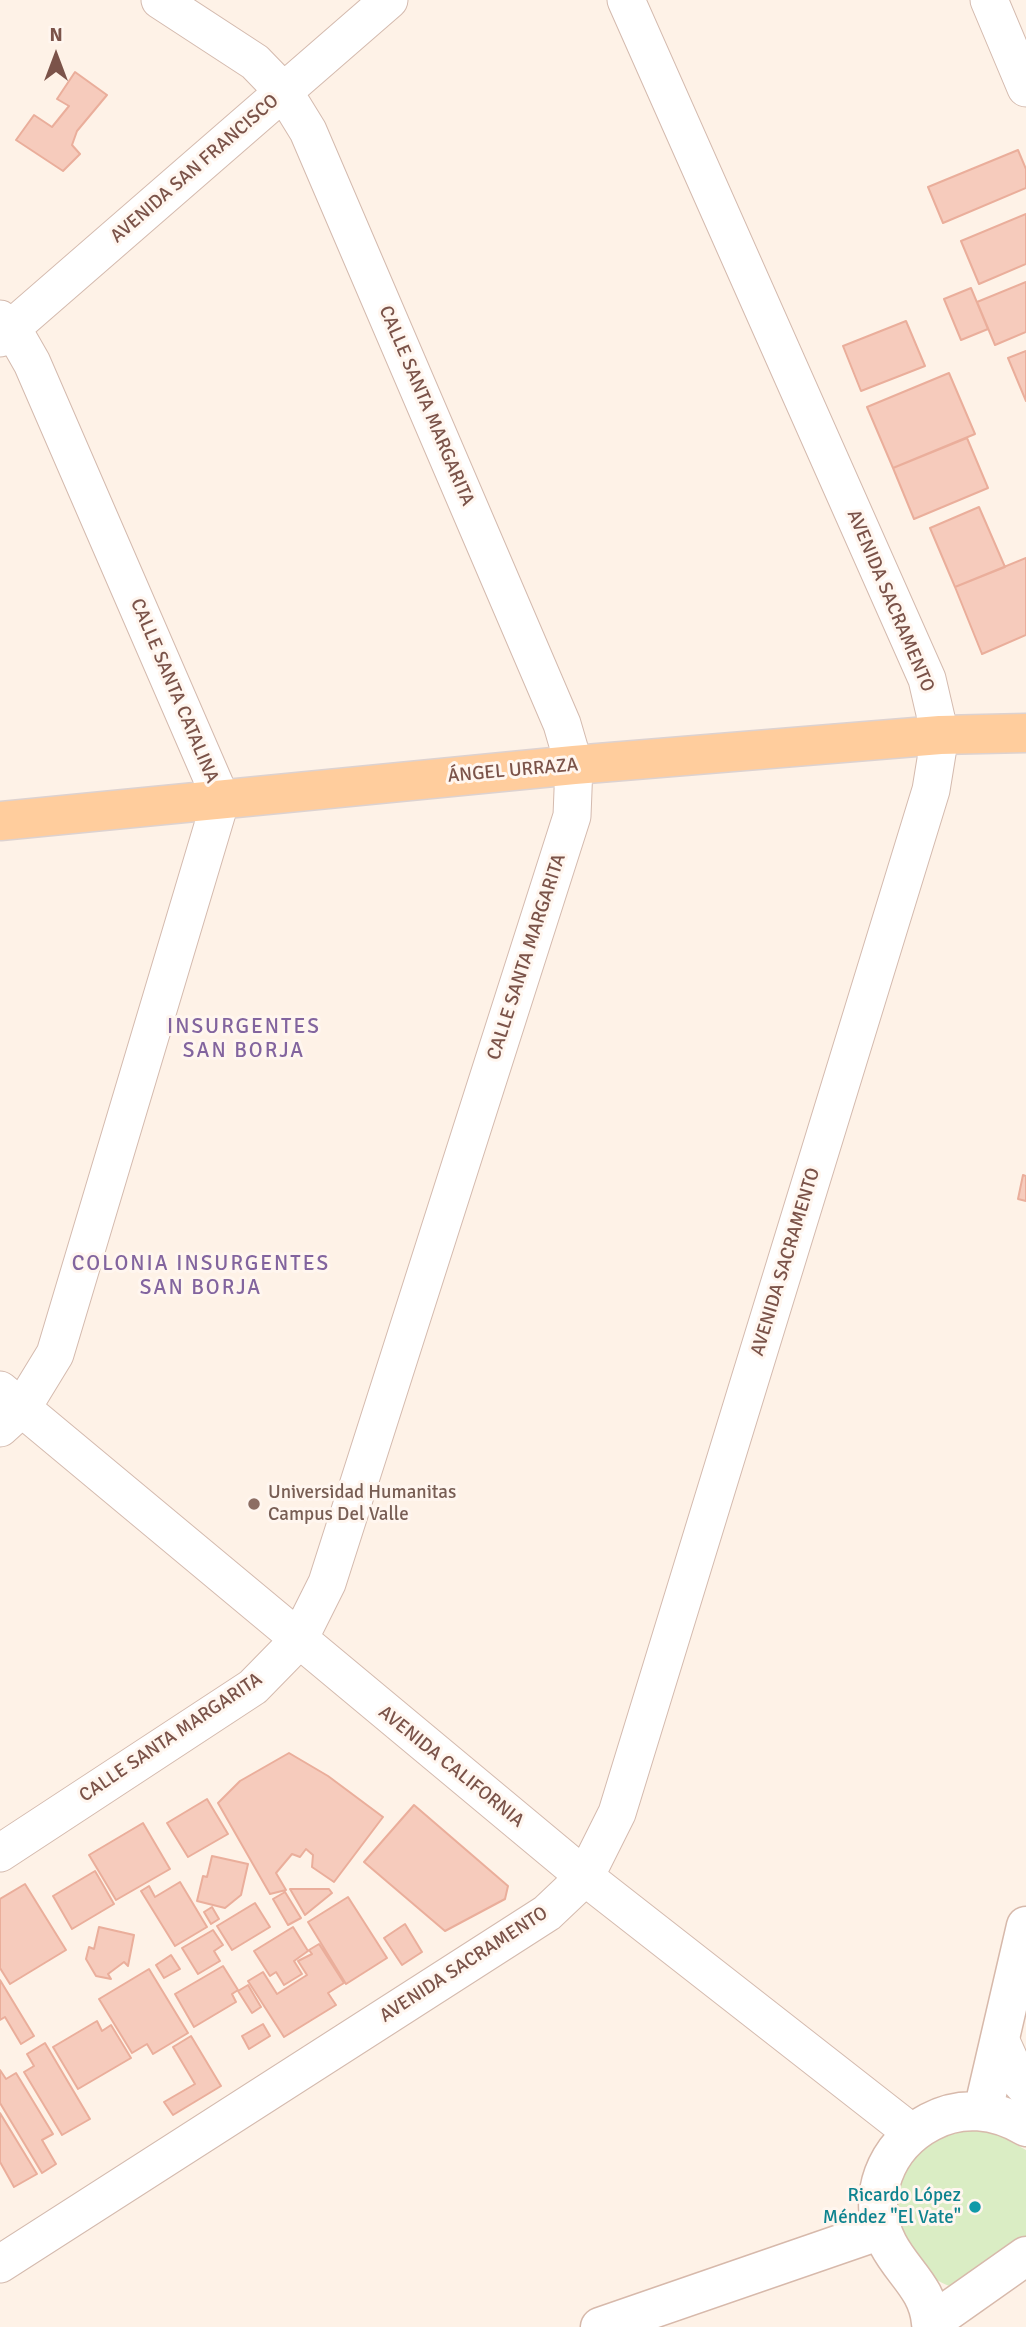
<!DOCTYPE html>
<html>
<head>
<meta charset="utf-8">
<style>
	body { margin:0 }
	#map { position:relative; width:1026px; height:2327px; overflow:hidden; background:#fef2e7; font-family:Signika,sans-serif }
	canvas { display:block }
	.north { position:absolute; left:21px; top:21px; width:70px; height:70px; -webkit-text-stroke:5px #fff6ef; paint-order:stroke; rotate:0deg; font-size:19px; font-weight:700; line-height:28px; text-align:center; color:#7b5349 }
	.north::after { content:''; display:block; margin:auto; width:24px; height:32px; background:#7b5349; clip-path:polygon(50% 0,100% 100%,50% 72%,0 100%) }
</style>
</head>
<body>
<div id="map">
<canvas width="1026" height="2327"></canvas>
<div class="north">N</div>
</div>
<script>
const context = document.querySelector('canvas').getContext('2d');
context.lineJoin = 'round';
function fillPath(path, color) { context.fillStyle = color; context.fill(path, 'evenodd'); }
function strokePath(path, color, width, dash) { context.strokeStyle = color; context.lineWidth = width; context.lineCap = dash ? 'butt' : 'round'; context.setLineDash(dash || []); context.stroke(path); }
function label(font, color, halo, rows, align = 'center') {
  context.font = font + ' Signika,sans-serif'; context.lineWidth = 6; context.setLineDash([]); context.textBaseline = 'middle'; context.strokeStyle = halo; context.fillStyle = color; for (const [text, x, y, turn = 0] of rows) {
    context.save(); context.translate(x, y); context.rotate((+turn || 0) * Math.PI / 180); context.textAlign = isNaN(turn) ? turn : align; if (halo) context.strokeText(text, 0, 0); context.fillText(text, 0, 0); context.restore();
  }
}
fillPath(new Path2D(`
	M969 2130 995 2133 1026 2150V2239L952 2287C897 2268 877 2193 920 2151 933 2138 951 2134 969 2130Z`), '#daedc4');
const building = new Path2D(`
	M75 72 107 95 77 131 72 145 80 154 63 171 16 140 34 115 52 127 69 106 57 99Z
	M1018 150 1026 169V188L943 223 928 187Z
	M1026 214V264L979 284 961 241Z
	M1026 282V332L995 345 977 302Z
	M971 288 988 329 961 340 944 299Z
	M906 321 925 366 861 391 843 346Z
	M1026 351V401L1008 358Z
	M949 373 975 434 893 468 867 407Z
	M967 438 988 488 914 519 893 468Z
	M979 507 1005 567 955 587 930 528Z
	M1026 558V635L982 654 955 587Z
	M1023 1175 1026 1176V1201L1018 1199Z
	M289 1753 328 1776 383 1817 334 1882 312 1867 313 1855 306 1849 300 1857 292 1854 276 1873 286 1890 270 1894 218 1803 240 1781Z
	M207 1799 228 1834 188 1857 167 1823Z
	M414 1805 508 1886 505 1899 445 1931 364 1862Z
	M143 1823 170 1869 116 1900 89 1855Z
	M212 1856 248 1864 241 1895 225 1908 197 1901 203 1876 207 1877Z
	M95 1871 114 1904 72 1929 53 1896Z
	M180 1882 207 1927 175 1946 141 1891 149 1886 155 1897Z
	M25 1884 66 1950 10 1984 0 1968V1899Z
	M290 1889H329L332 1893 305 1915Z
	M285 1892 301 1918 288 1925 273 1899Z
	M348 1897 387 1958 346 1984 308 1922Z
	M255 1903 270 1927 232 1950 217 1926Z
	M212 1907 219 1919 211 1924 204 1912Z
	M405 1924 422 1952 402 1965 384 1938Z
	M99 1927 134 1935 128 1966 124 1962 108 1974 111 1979 96 1976 86 1959 89 1947 94 1949Z
	M293 1927 308 1951 294 1961 302 1974 284 1985 276 1972 270 1976 254 1951Z
	M213 1930 223 1945 214 1951 220 1961 198 1974 182 1948Z
	M319 1944 344 1983 328 1993 336 2005 284 2037 248 1981 263 1972 277 1994 307 1975 298 1961 312 1954 309 1950Z
	M171 1955 180 1969 164 1978 156 1965Z
	M223 1966 238 1990 232 1994 236 2002 194 2027 175 1994Z
	M149 1969 188 2033 153 2054 147 2044 132 2053 99 1999Z
	M0 1980 34 2036 21 2044 5 2017 0 2020Z
	M248 1985 261 2007 252 2013 238 1991Z
	M97 2021 102 2031 111 2025 131 2058 78 2089 53 2047Z
	M263 2024 270 2036 249 2049 242 2036Z
	M191 2036 221 2086 173 2115 164 2102 195 2084 173 2047Z
	M45 2043 90 2119 62 2135 24 2072 34 2066 27 2054Z
	M0 2070 6 2079 16 2073 53 2134 42 2140 56 2164 42 2173 0 2103Z
	M0 2113 37 2174 14 2187 0 2162Z`);
fillPath(building, '#f6cbbc');
strokePath(building, '#eaae9b', 2);
const street = new Path2D(`
	M989 0 1026 88
	M0 319 12 328 32 363 221 799 55 1354 22 1408 0 1428
	M0 338 389 0
	M0 1390 585 1877 911 2132
	M0 1853 253 1687 298 1641 327 1583 572 816 574 765 562 724 308 131 284 92 255 62 160 0
	M1000 2039 1018 2079 1026 2088
	M0 2264 547 1913 585 1877 617 1813 931 790 940 735 927 679 626 0`);
const secondary = new Path2D(`
	M983 2111 1026 1926
	M1026 2127C996 2109 961 2105 930 2122 886 2145 864 2198 888 2244 903 2273 928 2288 931 2323L1026 2256
	M600 2327 881 2230`);
const primary = new Path2D(`
	M0 821 574 765 940 735 1026 733`);
strokePath(street, '#d4baae', 39);
strokePath(secondary, '#d7b9ab', 41);
strokePath(primary, '#ddd2d0', 41);
strokePath(street, '#fff', 37);
strokePath(secondary, '#fff', 38);
strokePath(primary, '#ffcd9d', 38);
for (const [x, y, r, color] of [
	[254,1504,7,"#8d6e63"],
	[975,2207,7,"#0f9aa8"]
]) { const dot = new Path2D(); dot.arc(x, y, r, 0, 2 * Math.PI); context.fillStyle = color; context.fill(dot); strokePath(dot, '#fff6ef', 2.5); }
label('19px', '#7b5349', '#fff6ef', [
	["AVENIDA SAN FRANCISCO",195,169,-41],
	["CALLE SANTA MARGARITA",426,406,67],
	["AVENIDA SACRAMENTO",890,601,67],
	["CALLE SANTA CATALINA",174,691,67],
	["ÁNGEL URRAZA",513,771,-5],
	["CALLE SANTA MARGARITA",527,957,-72],
	["AVENIDA SACRAMENTO",786,1262,-73],
	["CALLE SANTA MARGARITA",171,1738,-34],
	["AVENIDA CALIFORNIA",451,1767,39],
	["AVENIDA SACRAMENTO",464,1965,-33]
]);
label('19px', '#785e54', '#fff6ef', [
	["Universidad Humanitas",268,1493],
	["Campus Del Valle",268,1515]
], 'left');
label('19px', '#0d838f', '#fff6ef', [
	["Ricardo López",961,2196],
	["Méndez \"El Vate\"",961,2218]
], 'right');
context.letterSpacing = '2px';
label('21px', '#82649e', '#fff6ef', [
	["INSURGENTES",244,1027],
	["SAN BORJA",244,1051],
	["COLONIA INSURGENTES",201,1264],
	["SAN BORJA",201,1288]
]);
context.letterSpacing = '0px';
</script>
</body>
</html>
